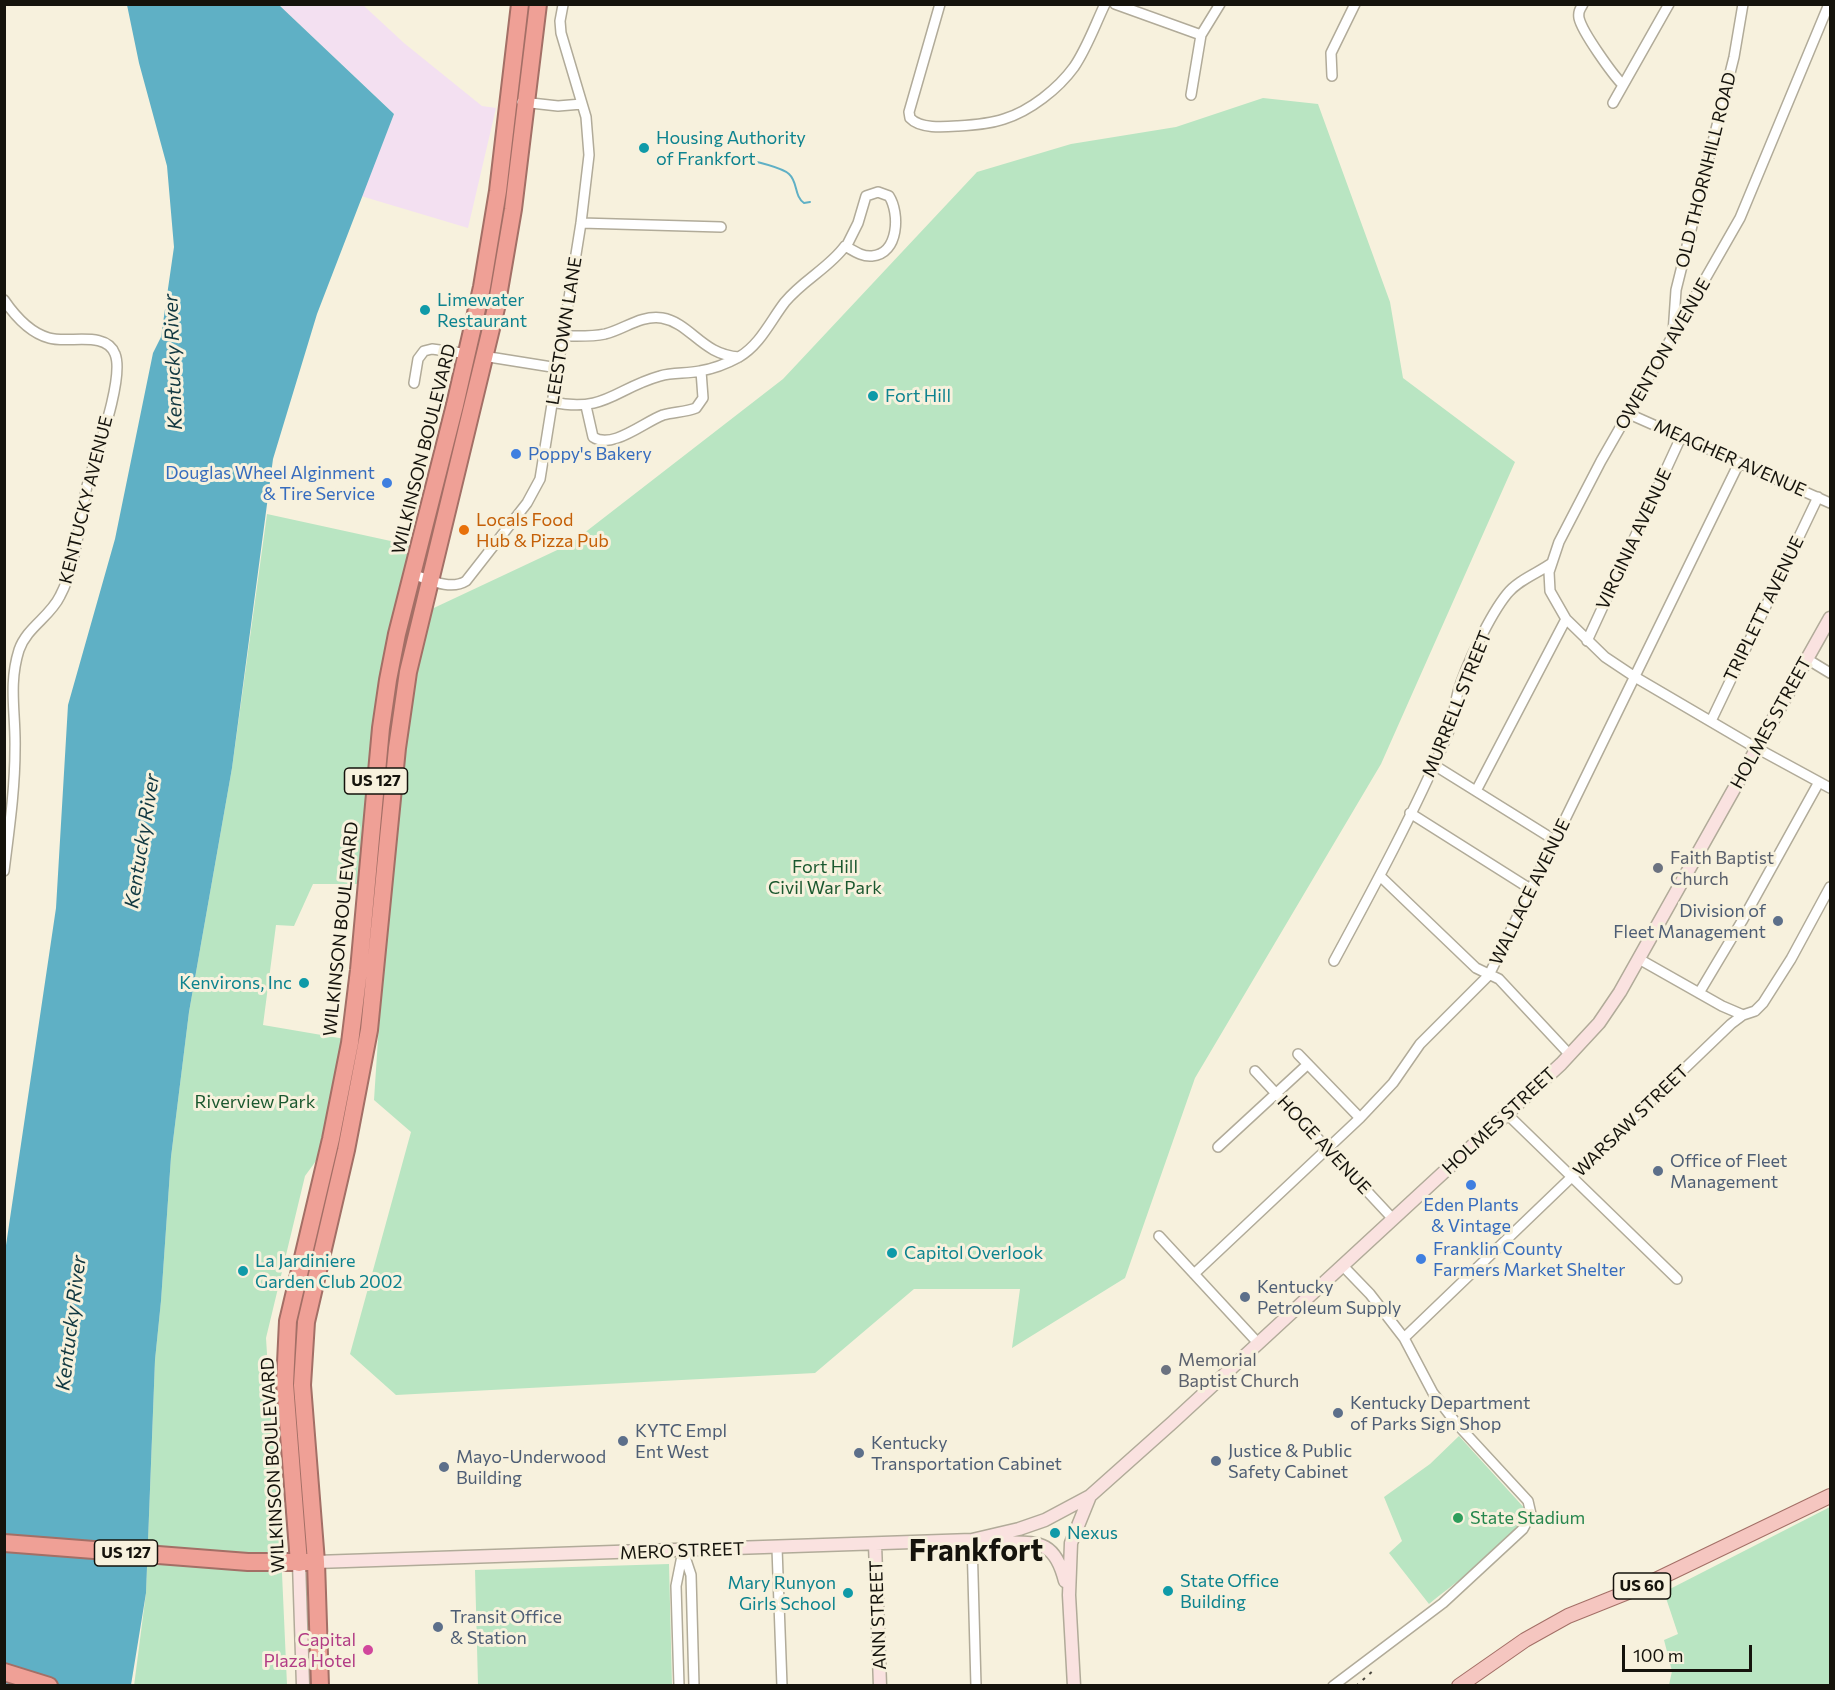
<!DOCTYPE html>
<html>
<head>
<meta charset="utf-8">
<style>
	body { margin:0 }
	#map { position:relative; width:1835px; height:1690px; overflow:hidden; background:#f7f1dd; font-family:Commissioner,sans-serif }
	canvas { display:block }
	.frame { position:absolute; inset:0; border:6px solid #15130c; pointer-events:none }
	.scale { position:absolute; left:1622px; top:1645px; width:130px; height:27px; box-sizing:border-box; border:3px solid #15130c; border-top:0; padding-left:8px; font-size:18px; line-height:21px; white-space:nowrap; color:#15130c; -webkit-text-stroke:4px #f7f1dd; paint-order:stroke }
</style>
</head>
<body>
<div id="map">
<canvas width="1835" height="1690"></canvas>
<div class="frame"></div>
<div class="scale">100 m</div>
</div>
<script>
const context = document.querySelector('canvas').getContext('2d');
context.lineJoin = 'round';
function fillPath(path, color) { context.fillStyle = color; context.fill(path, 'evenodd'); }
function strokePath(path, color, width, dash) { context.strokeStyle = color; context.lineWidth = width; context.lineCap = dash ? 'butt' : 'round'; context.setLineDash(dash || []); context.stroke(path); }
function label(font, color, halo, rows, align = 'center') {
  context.font = font + ' Commissioner,sans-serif'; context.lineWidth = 6; context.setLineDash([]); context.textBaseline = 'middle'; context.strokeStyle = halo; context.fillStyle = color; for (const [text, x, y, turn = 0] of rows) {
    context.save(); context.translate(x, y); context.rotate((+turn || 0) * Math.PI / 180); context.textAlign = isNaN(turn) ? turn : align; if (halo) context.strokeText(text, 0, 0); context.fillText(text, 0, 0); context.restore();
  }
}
fillPath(new Path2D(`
	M279 5H363L404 43 482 106 496 108 468 228 361 196 394 114Z`), '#f3e0f1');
fillPath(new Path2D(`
	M1263 98 1318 104 1390 302 1403 378 1515 462 1381 764 1195 1078 1125 1278 1012 1348 1020 1289H914L815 1373 396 1395 350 1354 411 1132 374 1100 398 734 421 614 570 544 783 379 977 172 1071 144 1176 127Z
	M267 514 409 545 357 884H313L294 926 276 925 263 1025 345 1039 321 1154 305 1176 266 1338 271 1418 278 1484 287 1685 134 1686 146 1593 155 1360 161 1301 171 1157 189 1012 232 768Z
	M1459 1436 1527 1511C1510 1546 1459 1579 1429 1604L1389 1553 1402 1541 1384 1497 1430 1464Z
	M1830 1507V1685H1669L1672 1671 1664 1640 1678 1634 1664 1592Z
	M669 1564 672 1685H478L475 1570Z`), '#b9e5c2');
fillPath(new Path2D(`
	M127 5H279L394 114 317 314 273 459 232 768 189 1012 171 1157 161 1301 155 1360 146 1593 131 1685 5 1686V1252L56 908 68 705 115 539 153 353 161 337 174 247 167 166 139 63Z`), '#5fb0c5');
strokePath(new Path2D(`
	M720 154C735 157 779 165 789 174 798 182 794 196 804 203L810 202`), '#5fb0c5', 2);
const street = new Path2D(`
	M940 4 909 112 910 118C920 129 944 127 958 126 974 125 989 124 1004 119 1030 111 1058 89 1074 67 1087 48 1095 25 1105 4
	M1115 4 1201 35
	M1583 4C1580 9 1578 12 1579 18 1582 32 1613 75 1623 85
	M1829 4 1740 218 1601 461 1559 542 1549 572 1550 591 1566 619 1605 657 1635 677 1751 745 1830 788
	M1332 76 1331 53 1355 4
	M1191 95 1201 35 1220 4
	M522 102 558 106 582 104
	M1613 103 1669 4
	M581 223 721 227
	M4 300C15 316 30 333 49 338 68 344 106 330 115 354 125 378 95 458 87 486 79 521 77 564 60 596 50 617 27 627 19 650 8 685 16 714 15 749 15 790 9 830 4 871
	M1673 334 1676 290 1734 57 1743 4
	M563 336C577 336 591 337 605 334 625 329 640 315 662 318 691 323 702 355 739 357
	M483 356 558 368
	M414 383 418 359 424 351 432 349 469 354
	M552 402C606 413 614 389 660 376 673 372 687 374 700 371 712 369 728 363 739 357 760 345 771 320 785 302 803 280 829 268 845 246L847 245 858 223 866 196 878 192 889 196C900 213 899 254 872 256 862 257 854 251 845 246
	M586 406 593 437C612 450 644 422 663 415 674 412 686 412 696 408L703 398 701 371
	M1629 414 1830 503
	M412 574C428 579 450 591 466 581L527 503 540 479 581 223 589 155 586 117 561 33 560 21 563 5
	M1587 641 1681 437
	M1807 659 1830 673
	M1711 721 1818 497
	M1434 765 1556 841
	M1476 791 1566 619
	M1410 813 1532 890
	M1380 876 1476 968 1499 979 1570 1055
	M1639 959 1722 1006 1743 1015
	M1334 961C1374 887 1414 813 1447 736 1453 722 1454 707 1458 692 1466 665 1490 615 1507 594 1518 580 1538 573 1552 563
	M1699 993 1742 921 1819 782
	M1298 1054 1360 1118
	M1255 1071 1393 1219
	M1507 1114 1677 1279
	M1218 1147 1308 1064
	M1159 1236 1258 1343
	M1194 1274 1360 1118 1393 1083 1420 1044 1489 975 1739 463
	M1404 1338 1731 1024 1743 1015 1755 1011 1763 1003 1791 959 1830 887
	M972 1540 976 1686
	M777 1548 782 1686
	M683 1551 691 1575 694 1686
	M679 1686 676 1586 683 1551
	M1333 1686 1443 1603 1523 1529 1531 1514 1528 1501 1456 1423 1433 1393 1404 1338 1370 1294 1342 1265`);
const secondary = new Path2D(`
	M991 1542C1031 1545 1053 1533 1065 1581
	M875 1544 880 1686
	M316 1562 972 1540 1019 1529 1045 1520 1090 1496 1173 1422 1561 1064 1599 1023 1620 992 1830 618
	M299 1563 303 1686
	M1074 1686 1069 1595 1071 1543 1090 1496`);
const primary = new Path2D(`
	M1459 1686 1525 1640 1568 1616 1643 1586 1830 1496`);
const highway = new Path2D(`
	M4 1543 248 1562H309
	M299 1563 285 1384 288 1321 331 1139 350 1043 359 970 381 728 388 680 397 634 455 405 482 287 498 191 520 4
	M4 1672 49 1686
	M320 1686 316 1562 302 1385 306 1322 346 1150 369 1030 397 748 408 672 496 308 513 209 538 4`);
strokePath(street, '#b1ab99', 12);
strokePath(secondary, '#b1ab99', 15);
strokePath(primary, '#a36f66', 16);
strokePath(highway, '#a36f66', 20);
strokePath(street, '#fff', 9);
strokePath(secondary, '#fae2e0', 12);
strokePath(primary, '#f5c6c0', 14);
strokePath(highway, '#efa096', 16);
strokePath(new Path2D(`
	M1356 1686 1375 1669`), '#4a473d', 2, [3, 6]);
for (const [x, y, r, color] of [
	[644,148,6,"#0f9aa8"],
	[425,310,6,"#0f9aa8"],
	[873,396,6,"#0f9aa8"],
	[516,454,6,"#3f7fe0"],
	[387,483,6,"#3f7fe0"],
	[464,530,6,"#e8710a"],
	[1658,868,6,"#6b7280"],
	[1778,921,6,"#5c6f8a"],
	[304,983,6,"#0f9aa8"],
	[1658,1171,6,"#5c6f8a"],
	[1471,1185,6,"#3f7fe0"],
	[892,1253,6,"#0f9aa8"],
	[1421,1259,6,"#3f7fe0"],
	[243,1271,6,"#0f9aa8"],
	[1245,1297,6,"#5c6f8a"],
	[1166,1370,6,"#6b7280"],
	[1338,1413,6,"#5c6f8a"],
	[623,1441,6,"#5c6f8a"],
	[859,1453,6,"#5c6f8a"],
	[1216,1461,6,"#5c6f8a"],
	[444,1467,6,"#5c6f8a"],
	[1458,1518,6,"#2e9e5b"],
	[1055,1533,6,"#0f9aa8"],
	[1168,1591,6,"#0f9aa8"],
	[848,1593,6,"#0f9aa8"],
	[438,1627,6,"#5c6f8a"],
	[368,1650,6,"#d1479c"]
]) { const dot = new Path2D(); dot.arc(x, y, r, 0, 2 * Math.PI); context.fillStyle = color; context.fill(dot); strokePath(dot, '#f7f1dd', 2); }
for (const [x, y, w] of [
	[376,781,63],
	[126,1553,63],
	[1642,1586,57]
]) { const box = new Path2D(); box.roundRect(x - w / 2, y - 13, w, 26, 4.5); context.fillStyle = '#f7f1dd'; context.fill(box); strokePath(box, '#15130c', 1.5); }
label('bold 16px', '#15130c', null, [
	["US 127",376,781],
	["US 127",126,1553],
	["US 60",1642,1586]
]);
label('18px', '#0d838f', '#f7f1dd', [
	["Housing Authority",656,138],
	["of Frankfort",656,159],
	["Limewater",437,300],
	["Restaurant",437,321],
	["Fort Hill",885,396],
	["Kenvirons, Inc",292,983,"right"],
	["Capitol Overlook",904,1253],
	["La Jardiniere",255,1261],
	["Garden Club 2002",255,1282],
	["Nexus",1067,1533],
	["State Office",1180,1581],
	["Building",1180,1602],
	["Mary Runyon",836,1583,"right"],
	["Girls School",836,1604,"right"]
], 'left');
label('18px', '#15130c', '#f7f1dd', [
	["OLD THORNHILL ROAD",1706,170,-76],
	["LEESTOWN LANE",564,331,-81],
	["OWENTON AVENUE",1663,354,-60],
	["WILKINSON BOULEVARD",424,449,-76],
	["MEAGHER AVENUE",1730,458,24],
	["KENTUCKY AVENUE",86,500,-76],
	["VIRGINIA AVENUE",1634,539,-65],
	["TRIPLETT AVENUE",1764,609,-64],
	["MURRELL STREET",1457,704,-68],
	["HOLMES STREET",1771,723,-61],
	["WALLACE AVENUE",1530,892,-64],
	["WILKINSON BOULEVARD",341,929,-84],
	["HOLMES STREET",1499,1121,-43],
	["WARSAW STREET",1631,1121,-44],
	["HOGE AVENUE",1324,1145,47],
	["WILKINSON BOULEVARD",273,1465,-93],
	["MERO STREET",682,1551,-2],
	["ANN STREET",878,1615,-92]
]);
label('18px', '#366cbe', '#f7f1dd', [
	["Poppy's Bakery",528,454],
	["Douglas Wheel Alginment",375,473,"right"],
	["& Tire Service",375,494,"right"],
	["Eden Plants",1471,1205,"center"],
	["& Vintage",1471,1226,"center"],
	["Franklin County",1433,1249],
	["Farmers Market Shelter",1433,1270]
], 'left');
label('18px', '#c56008', '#f7f1dd', [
	["Locals Food",476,520],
	["Hub & Pizza Pub",476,541]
], 'left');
label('18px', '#5b616d', '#f7f1dd', [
	["Faith Baptist",1670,858],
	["Church",1670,879],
	["Memorial",1178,1360],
	["Baptist Church",1178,1381]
], 'left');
label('18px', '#1b582f', '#f7f1dd', [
	["Fort Hill",825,867],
	["Civil War Park",825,888],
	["Riverview Park",255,1102]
]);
label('18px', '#4e5e75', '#f7f1dd', [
	["Division of",1766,911,"right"],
	["Fleet Management",1766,932,"right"],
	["Office of Fleet",1670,1161],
	["Management",1670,1182],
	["Kentucky",1257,1287],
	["Petroleum Supply",1257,1308],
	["Kentucky Department",1350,1403],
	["of Parks Sign Shop",1350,1424],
	["KYTC Empl",635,1431],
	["Ent West",635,1452],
	["Kentucky",871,1443],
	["Transportation Cabinet",871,1464],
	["Justice & Public",1228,1451],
	["Safety Cabinet",1228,1472],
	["Mayo-Underwood",456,1457],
	["Building",456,1478],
	["Transit Office",450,1617],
	["& Station",450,1638]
], 'left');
label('18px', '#27864d', '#f7f1dd', [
	["State Stadium",1470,1518]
], 'left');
label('18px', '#b23c85', '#f7f1dd', [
	["Capital",356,1640],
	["Plaza Hotel",356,1661]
], 'right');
label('italic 20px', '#113841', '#f7f1dd', [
	["Kentucky River",173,362,-92],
	["Kentucky River",142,841,-81],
	["Kentucky River",71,1323,-83]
]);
label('bold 30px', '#15130c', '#f7f1dd', [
	["Frankfort",976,1551]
]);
</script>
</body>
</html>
